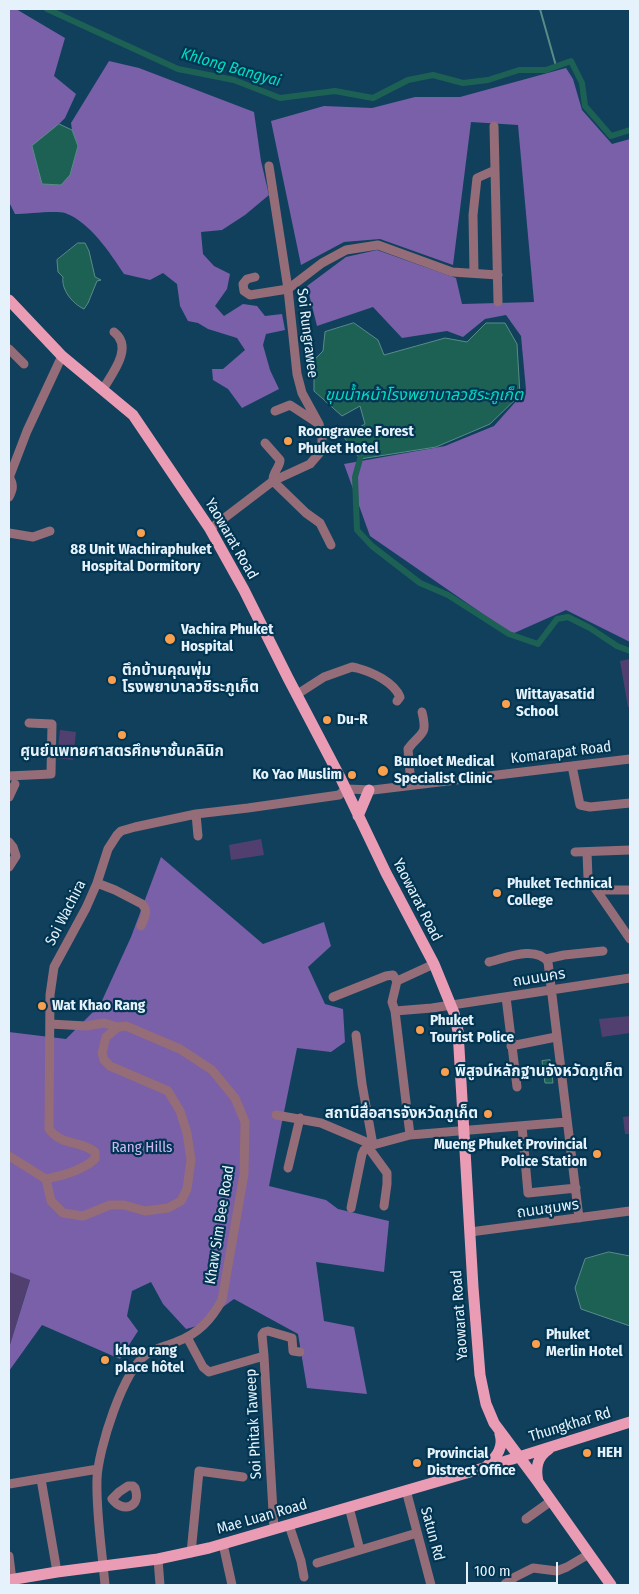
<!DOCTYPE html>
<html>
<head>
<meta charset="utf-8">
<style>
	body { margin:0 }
	#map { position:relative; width:639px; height:1594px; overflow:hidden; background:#10405c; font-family:"Fira Sans Condensed",sans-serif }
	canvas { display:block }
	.frame { position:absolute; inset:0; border:10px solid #e6f2fb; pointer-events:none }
	.scale { position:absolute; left:466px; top:1562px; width:92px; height:22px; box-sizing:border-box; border:2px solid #e6f2fb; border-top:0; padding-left:6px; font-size:15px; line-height:18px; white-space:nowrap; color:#e6f2fb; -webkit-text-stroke:4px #023551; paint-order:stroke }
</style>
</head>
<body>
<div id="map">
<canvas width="639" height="1594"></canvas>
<div class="frame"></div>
<div class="scale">100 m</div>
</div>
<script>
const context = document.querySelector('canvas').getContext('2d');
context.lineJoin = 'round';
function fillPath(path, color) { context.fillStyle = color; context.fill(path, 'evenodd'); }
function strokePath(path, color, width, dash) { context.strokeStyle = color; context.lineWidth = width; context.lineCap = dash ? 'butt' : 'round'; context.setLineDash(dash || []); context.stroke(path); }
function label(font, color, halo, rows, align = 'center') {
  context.font = font + ' "Fira Sans Condensed","Noto Sans Thai",sans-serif'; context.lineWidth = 4.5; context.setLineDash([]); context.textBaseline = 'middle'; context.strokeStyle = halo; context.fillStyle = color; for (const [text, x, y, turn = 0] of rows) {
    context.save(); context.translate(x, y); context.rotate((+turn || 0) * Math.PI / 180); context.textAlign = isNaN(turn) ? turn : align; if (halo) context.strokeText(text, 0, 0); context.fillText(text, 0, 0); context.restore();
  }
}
fillPath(new Path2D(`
	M630 659V707H628L620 661Z
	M60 730 76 732 73 760 57 758Z
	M261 839 264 855 231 860 229 845Z
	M630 1016V1033L602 1037 599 1019Z
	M630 1116V1134H625L623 1117Z
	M9 1272 30 1279 9 1348Z`), '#51406f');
fillPath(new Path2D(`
	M9 9H16L65 38 54 76 76 94 65 118 52 131 78 146 72 130 71 123 109 61 139 68 254 112 261 161 269 195 245 215 222 230 201 232 203 254 214 266 230 274 227 289 215 306 224 316 243 304 257 306 265 316 282 314 285 330 266 334 263 345 270 370 279 389 242 408 228 389 213 380 212 369H223L245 350 237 338 208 329 198 323 188 321 180 306 177 284 163 273 150 280 124 274C110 253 90 222 65 213 56 210 26 214 15 214L9 202Z
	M566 68 573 79 582 110 612 144 630 139V642L566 610 512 634 370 536 344 464 445 446 494 426 526 390 521 336 506 315 485 319 463 337 447 331 402 338 373 307 317 326 307 286 346 257 377 250 456 278 462 304 534 302 518 125 471 122 453 265 380 239 344 242 301 265 271 121 324 106 372 108 415 97H460Z
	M161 857 263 944 324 922 331 946 308 967 325 1004 343 1009 345 1042 331 1052 297 1048 269 1186 326 1200 338 1209 389 1221 384 1272 316 1262 324 1321 354 1327 367 1394 307 1388 298 1334 234 1299 197 1326 186 1329 163 1304 151 1282 132 1291 127 1316 138 1331 120 1359 42 1325 9 1371V1348L30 1280 9 1272V1032L66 1039 100 1005 131 937Z`), '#7a5fa9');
const water = new Path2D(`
	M59 124 72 130 78 146 70 175 61 185 42 184 32 146Z
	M78 243H85L89 251 95 277 101 280 97 281 88 303 84 309C73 304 61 290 63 277L58 272 57 260Z
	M354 323 378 340 384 355 445 338 467 342 486 323H505L517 344 520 395 490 424 436 447 360 459 343 436 365 424 360 406 342 416 314 391V360L323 351 325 332Z
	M550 1060 553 1083H545L542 1061Z
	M609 1252 630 1256V1326L581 1309 575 1288 585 1259Z`);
fillPath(water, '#1d6155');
strokePath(water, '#598c87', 1);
strokePath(new Path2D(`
	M540 9 556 66`), '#598c87', 2);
strokePath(new Path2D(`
	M47 9 178 69 234 80 280 98 335 91 373 98 408 80 433 75 463 83 488 80 519 70H546L571 61 582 83 585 106 611 136 630 130
	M360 459 355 477 357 530 372 546 420 583 448 595 509 634 538 644 557 619 568 617 590 628 617 646 630 651`), '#1d6155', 6);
strokePath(new Path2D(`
	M494 126 498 302
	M474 273 473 215 477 178 495 170
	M255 277 247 279 243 284 244 291 250 295 288 289 322 263 346 250 378 245 452 272 498 275
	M9 349 24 364
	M103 389C112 374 134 347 114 332
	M275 411 290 405 319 424
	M265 443 280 460C280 468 272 472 273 481L306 513 320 523 331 545
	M9 477C14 485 13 489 9 497
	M9 478 27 431 62 356
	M210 529 273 481 310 464 322 450V435L319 424 302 393 297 374 288 289 269 166
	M9 533 33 537 50 531
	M296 695 324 677 352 667 357 668C372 672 394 682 400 697L397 701
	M572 766 580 805 590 807 630 803
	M9 776 51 774 52 724 29 723
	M411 785 408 749C421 731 428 737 422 712
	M9 797 15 784
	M196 814 198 836
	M9 842 13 847 16 856 9 867
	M575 852 630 850
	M587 852 588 878 630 939
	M97 883 115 890 142 904C149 911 144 918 141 926
	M598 890H630
	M546 959 564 955 603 951
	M489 962C506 958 536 945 548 962L579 1218
	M397 981 392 1002 395 1011 410 1135
	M333 997 386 976 393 975 397 981 434 964
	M506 997 517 1087
	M395 1011 432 1008 630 978
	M50 1024 86 1026 104 1023 118 1027
	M356 1035 362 1084 373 1145
	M511 1046 556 1037
	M276 1115 321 1123 373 1145
	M522 1126 528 1193 576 1188
	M368 1147 387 1173V1184L384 1206
	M9 1156 46 1179 51 1201 63 1213 83 1216 110 1205H124L145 1211 168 1208 181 1201 187 1189 191 1160 187 1133 180 1111 168 1091 110 1066 104 1060 102 1053 106 1037 118 1027 126 1026 180 1049 212 1070 235 1098 245 1122 244 1174 222 1300C211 1320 198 1334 176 1342 167 1346 156 1348 147 1354 123 1370 98 1450 97 1479 96 1514 102 1550 105 1585
	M288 1168 300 1118
	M46 1179C64 1175 81 1171 95 1159V1152C80 1140 61 1146 49 1129L50 995 54 967 86 908 97 883 108 849 117 835 121 831 135 827 196 814 248 808 339 795 346 789 373 790 630 759
	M351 1208 362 1154 364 1150 373 1145 410 1135 567 1122
	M470 1232 630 1211
	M187 1337 203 1367 209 1372 264 1356 274 1529
	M264 1356 262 1335 264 1332 268 1331 292 1338 293 1351 300 1352
	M41 1479 57 1572
	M9 1484 98 1469
	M128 1486H133L135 1488C142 1508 122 1513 112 1499L119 1492Z
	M406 1490 431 1585
	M349 1507 360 1550
	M526 1519 551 1501
	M289 1525 301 1561 304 1577
	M223 1544 232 1585
	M191 1553 199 1471 243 1477
	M9 1556 12 1580
	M158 1559 160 1585
	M317 1563 417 1533
	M505 1584 515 1577 533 1568 557 1571 567 1567 589 1554`), '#946d78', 9);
strokePath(new Path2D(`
	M9 300 62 356 133 415 210 529 244 590 288 678 341 779 386 873 434 964 454 1013 458 1031 473 1287 480 1375 486 1404 494 1423 538 1482 611 1585
	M358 816 369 790
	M488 1465C497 1456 504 1447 500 1434
	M538 1482C535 1468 537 1457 549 1449
	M9 1580 57 1572 158 1559 209 1548 487 1467 630 1422`), '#ea9cb4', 11);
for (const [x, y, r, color] of [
	[288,441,5,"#fa9f4e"],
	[141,533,5,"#fa9f4e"],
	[170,639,6,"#fa9f4e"],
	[112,680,5,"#fa9f4e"],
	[506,704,5,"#fa9f4e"],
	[327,720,5,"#fa9f4e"],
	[122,735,5,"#fa9f4e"],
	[383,771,6,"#fa9f4e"],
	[352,775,5,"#fa9f4e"],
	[497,893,5,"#fa9f4e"],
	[42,1006,5,"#fa9f4e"],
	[420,1030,5,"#fa9f4e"],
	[445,1072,5,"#fa9f4e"],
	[488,1114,5,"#fa9f4e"],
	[597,1154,5,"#fa9f4e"],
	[536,1344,5,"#fa9f4e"],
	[105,1360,5,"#fa9f4e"],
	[587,1453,5,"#fa9f4e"],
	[417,1463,5,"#fa9f4e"]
]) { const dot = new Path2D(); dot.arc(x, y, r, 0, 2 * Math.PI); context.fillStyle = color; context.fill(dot); strokePath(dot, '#023551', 2); }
label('15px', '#e6f2fb', '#023551', [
	["Soi Rungrawee",307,333,83],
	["Yaowarat Road",231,539,60],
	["Komarapat Road",561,753,-7],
	["Yaowarat Road",417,900,63],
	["Soi Wachira",66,913,-63],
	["ถนนนคร",539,978,-9],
	["ถนนชุมพร",548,1209,-8],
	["Khaw Sim Bee Road",220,1225,-81],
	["Yaowarat Road",460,1315,-94],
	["Soi Phitak Taweep",254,1424,-93],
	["Thungkhar Rd",570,1425,-17],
	["Mae Luan Road",262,1517,-16],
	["Satun Rd",432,1534,75]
]);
label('bold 15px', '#e6f2fb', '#023551', [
	["Roongravee Forest",298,432],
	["Phuket Hotel",298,449],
	["88 Unit Wachiraphuket",141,550,"center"],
	["Hospital Dormitory",141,567,"center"],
	["Vachira Phuket",181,630],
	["Hospital",181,647],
	["ตึกบ้านคุณพุ่ม",122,671],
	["โรงพยาบาลวชิระภูเก็ต",122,688],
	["Wittayasatid",516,695],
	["School",516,712],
	["Du-R",337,720],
	["ศูนย์แพทยศาสตรศึกษาชั้นคลินิก",122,752,"center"],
	["Bunloet Medical",394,762],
	["Specialist Clinic",394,779],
	["Ko Yao Muslim",342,775,"right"],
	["Phuket Technical",507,884],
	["College",507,901],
	["Wat Khao Rang",52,1006],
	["Phuket",430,1021],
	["Tourist Police",430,1038],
	["พิสูจน์หลักฐานจังหวัดภูเก็ต",455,1072],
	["สถานีสื่อสารจังหวัดภูเก็ต",478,1114,"right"],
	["Mueng Phuket Provincial",587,1145,"right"],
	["Police Station",587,1162,"right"],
	["Phuket",546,1335],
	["Merlin Hotel",546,1352],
	["khao rang",115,1351],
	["place hôtel",115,1368],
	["HEH",597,1453],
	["Provincial",427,1454],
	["Distrect Office",427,1471]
], 'left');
label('15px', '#ccb8f5', '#023551', [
	["Rang Hills",142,1148]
]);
label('italic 16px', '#00dcc1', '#023551', [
	["Khlong Bangyai",231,68,16],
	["ขุมน้ำหน้าโรงพยาบาลวชิระภูเก็ต",424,396]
]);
</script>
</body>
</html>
